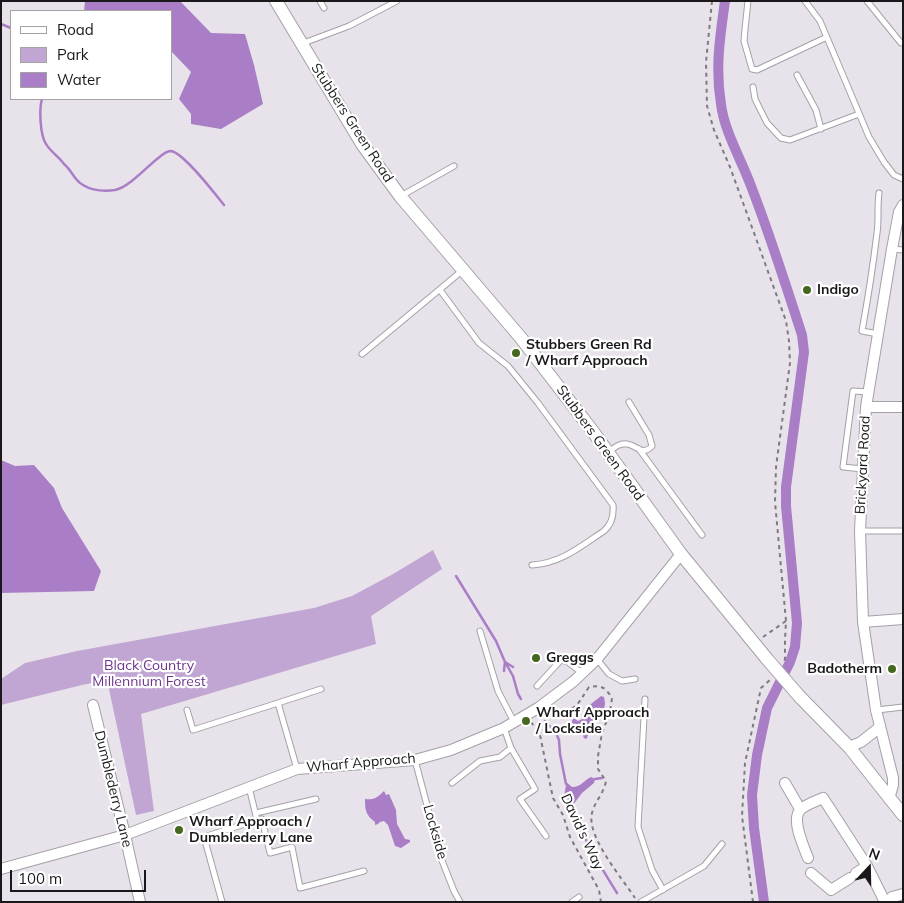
<!DOCTYPE html>
<html>
<head>
<meta charset="utf-8">
<style>
	body { margin:0 }
	#map { position:relative; width:904px; height:903px; overflow:hidden; background:#e8e3eb; font-family:Mulish,sans-serif }
	canvas { display:block }
	.frame { position:absolute; inset:0; border:2px solid #1a181b; pointer-events:none }
	.legend { position:absolute; left:10px; top:10px; width:162px; height:90px; box-sizing:border-box; background:#fff; border:1px solid #a3a3a4; margin:0; padding:6px 9px; list-style:none; font-size:15px; color:#1a181b }
	.legend li { display:flex; align-items:center; gap:10px; height:25px }
	.legend b { width:25px; border:1px solid #a3a3a4 }
	.north { position:absolute; left:844px; top:843px; width:50px; height:50px; -webkit-text-stroke:4px #fff; paint-order:stroke; rotate:21deg; font-size:14px; font-weight:700; line-height:20px; text-align:center; color:#1a181b }
	.north::after { content:''; display:block; margin:auto; width:18px; height:22px; background:#1a181b; clip-path:polygon(50% 0,100% 100%,50% 72%,0 100%) }
	.scale { position:absolute; left:10px; top:870px; width:136px; height:22px; box-sizing:border-box; border:2px solid #1a181b; border-top:0; padding-left:6px; font-size:15px; line-height:18px; white-space:nowrap; color:#1a181b; -webkit-text-stroke:4px #fff; paint-order:stroke }
</style>
</head>
<body>
<div id="map">
<canvas width="904" height="903"></canvas>
<div class="frame"></div>
<ul class="legend">
<li><b style="height:6px;background:#fff"></b>Road</li>
<li><b style="height:14px;background:#c1a6d3"></b>Park</li>
<li><b style="height:14px;background:#aa7ec7"></b>Water</li>
</ul>
<div class="north">N</div>
<div class="scale">100 m</div>
</div>
<script>
const context = document.querySelector('canvas').getContext('2d');
context.lineJoin = 'round';
function fillPath(path, color) { context.fillStyle = color; context.fill(path, 'evenodd'); }
function strokePath(path, color, width, dash) { context.strokeStyle = color; context.lineWidth = width; context.lineCap = dash ? 'butt' : 'round'; context.setLineDash(dash || []); context.stroke(path); }
function label(font, color, halo, rows, align = 'center') {
  context.font = font + ' Mulish,sans-serif'; context.lineWidth = 4.5; context.setLineDash([]); context.textBaseline = 'middle'; context.strokeStyle = halo; context.fillStyle = color; for (const [text, x, y, turn = 0] of rows) {
    context.save(); context.translate(x, y); context.rotate((+turn || 0) * Math.PI / 180); context.textAlign = isNaN(turn) ? turn : align; if (halo) context.strokeText(text, 0, 0); context.fillText(text, 0, 0); context.restore();
  }
}
fillPath(new Path2D(`
	M433 550 442 569 371 616 376 644 141 714 154 811 136 815 107 680 82 685 1 705V679L25 663 77 651 314 608 352 596 393 574Z`), '#c1a6d3');
fillPath(new Path2D(`
	M85 1H180L211 33 245 34 254 65 263 104 221 129 191 124V114L179 99 191 72 171 51V11H84Z
	M1 460 15 466 34 465 54 488 62 508 101 571 94 591 1 593Z
	M601 696 604 697 605 703 604 713C589 718 592 726 587 738L586 739 584 738 582 733 571 722 574 718 578 721C589 717 585 712 591 704 594 701 598 699 601 696Z
	M591 777 595 779 594 783 582 793 573 805 570 801 564 796 566 785 565 781 572 787C581 787 583 781 591 777Z
	M384 791 386 795 389 794 396 810 397 824 405 839 410 840V842L401 848 395 846 388 825 384 821 380 822 378 824 375 825V822C366 815 365 811 365 799 374 800 377 798 384 791Z`), '#aa7ec7');
strokePath(new Path2D(`
	M1 24 11 28
	M42 99C39 109 40 135 46 144 50 151 59 157 64 164 69 168 72 174 76 179 85 190 101 192 115 190 133 187 159 151 171 151 184 153 215 194 224 205
	M456 576 496 641 505 662 513 676 518 694 521 699
	M504 671 505 662 513 667
	M545 721 556 733 559 740 560 754 566 784
	M595 779 602 778
	M572 803C580 836 600 865 617 893`), '#aa7ec7', 2.5);
strokePath(new Path2D(`
	M725 1C720 37 715 68 721 104 724 131 742 161 751 186 770 235 786 285 802 335L804 352 786 487V506L797 623 795 647 790 662 767 708 757 755 752 795 754 828 764 902`), '#aa7ec7', 10);
const service = new Path2D(`
	M320 1 324 8
	M748 1 745 29 744 41 752 69 757 70 827 37
	M805 1 820 21 869 137 884 162 894 175 903 179
	M867 1 901 43 903 42
	M301 44 349 26 397 1
	M797 75 816 110 821 129
	M753 87 755 99 767 123 781 138 790 140 859 114
	M401 196 454 166
	M892 249 903 250
	M440 290 479 343 508 366 538 403 613 505C614 516 612 524 604 531 581 546 562 563 532 565
	M878 334 862 331C868 298 873 266 877 233 879 220 877 207 879 193
	M362 354 463 270
	M639 449 702 535
	M609 452C614 448 619 443 627 444 637 445 642 457 652 446L649 435 629 402
	M863 469 843 467 853 391 868 392
	M860 531H903
	M480 631 498 691 514 722
	M597 659 609 674 622 681 635 679
	M537 686 561 660 568 662 582 673
	M645 699 638 827 652 870 663 890
	M278 703 321 689
	M187 710 193 730 278 703 297 769
	M877 710 903 707
	M504 728 511 748 535 789 520 799 546 836
	M415 760 441 858 454 891 460 902
	M452 783 480 761 500 757 511 748
	M256 813 316 799
	M257 820 262 819 270 853 292 847 300 888 364 871
	M222 902 204 837 257 820 249 787
	M572 902 579 897
	M641 902 704 866 722 844`);
const minor = new Path2D(`
	M866 407H903
	M863 622 903 619
	M93 705 125 835 140 902
	M849 747 861 742 880 727
	M785 783 800 809
	M889 799 893 785V778L876 710 863 622 860 531 866 407 892 249 899 212 903 205
	M808 858C804 847 790 819 801 809 807 804 816 801 823 798L867 866 885 902
	M1 869 125 835 297 769 415 760 451 750 504 728 538 708 574 681 597 659 681 554
	M811 873 831 890 850 878
	M856 873 867 866
	M892 897 903 894
	M887 902 892 897 894 902`);
const tertiary = new Path2D(`
	M276 1 362 144 400 196 521 338 594 433 681 554 767 659
	M800 697 849 747 903 815`);
strokePath(service, '#a5a0a8', 7);
strokePath(minor, '#a5a0a8', 12);
strokePath(tertiary, '#a5a0a8', 14);
strokePath(new Path2D(`
	M712 1 706 62 707 106 714 130 730 167 786 321 789 341 790 363 776 467 775 502 786 621 785 640V659L784 662
	M763 637 786 621
	M556 710C576 713 578 703 589 687 602 685 605 687 612 698L610 712 602 733 598 756V769L606 781C604 793 595 801 592 813 586 836 622 878 635 898
	M531 722 540 735 553 798 563 815 570 837 599 890 601 902
	M753 902 742 816 745 763 761 688 771 679`), '#7e7b80', 2, [4, 4]);
strokePath(service, '#fff', 5);
strokePath(minor, '#fff', 10);
strokePath(tertiary, '#fff', 12);
const tertiaryBridge = new Path2D(`
	M767 659 800 697`);
strokePath(tertiaryBridge, '#a5a0a8', 14, []);
strokePath(tertiaryBridge, '#fff', 12);
for (const [x, y, r, color] of [
	[807,290,5,"#45671e"],
	[516,353,5,"#45671e"],
	[536,658,5,"#45671e"],
	[892,669,5,"#45671e"],
	[526,721,5,"#45671e"],
	[179,830,5,"#45671e"]
]) { const dot = new Path2D(); dot.arc(x, y, r, 0, 2 * Math.PI); context.fillStyle = color; context.fill(dot); strokePath(dot, '#fff', 2); }
label('14px', '#1a181b', '#fff', [
	["Stubbers Green Road",352,123,57],
	["Stubbers Green Road",600,443,54],
	["Brickyard Road",863,465,-87],
	["Wharf Approach",361,763,-5],
	["Dumblederry Lane",113,789,76],
	["Lockside",435,832,74],
	["David's Way",582,832,65]
]);
label('bold 14px', '#1a181b', '#fff', [
	["Indigo",817,290],
	["Stubbers Green Rd",526,345],
	["/ Wharf Approach",526,361],
	["Greggs",546,658],
	["Badotherm",882,669,"right"],
	["Wharf Approach",536,713],
	["/ Lockside",536,729],
	["Wharf Approach /",189,822],
	["Dumblederry Lane",189,838]
], 'left');
label('14px', '#6d358d', '#fff', [
	["Black Country",149,666],
	["Millennium Forest",149,682]
]);
</script>
</body>
</html>
